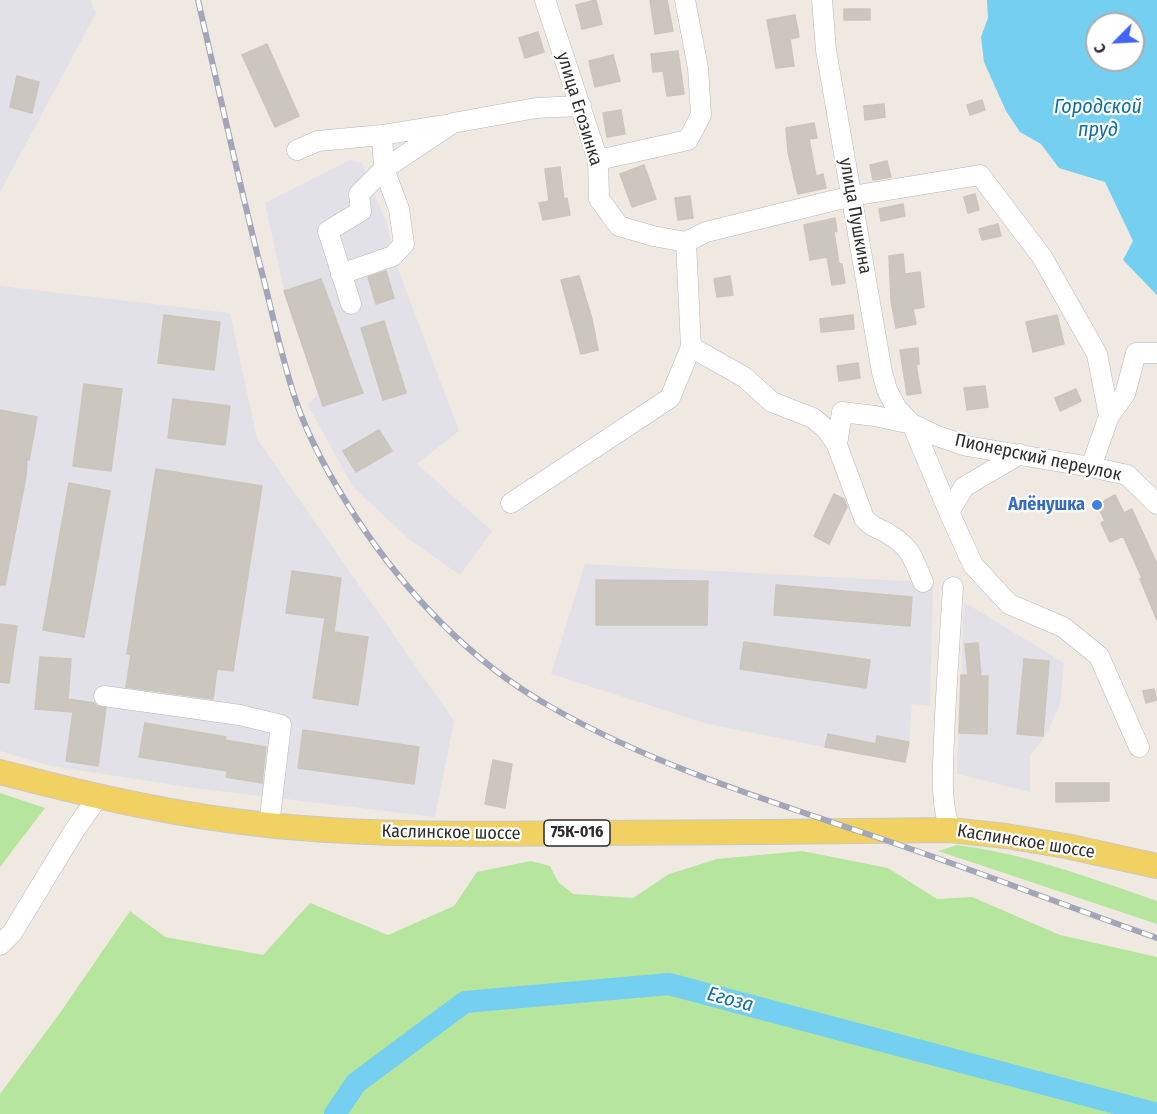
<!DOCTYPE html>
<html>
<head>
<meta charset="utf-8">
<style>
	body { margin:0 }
	#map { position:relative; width:1157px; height:1114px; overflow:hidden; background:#efe9e1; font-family:"Fira Sans Condensed",sans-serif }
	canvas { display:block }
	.north { position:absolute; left:1085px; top:12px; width:60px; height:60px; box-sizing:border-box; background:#fff; border:2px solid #ababab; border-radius:50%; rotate:246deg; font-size:16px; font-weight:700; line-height:24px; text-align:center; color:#2e2e2e }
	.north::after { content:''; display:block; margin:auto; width:21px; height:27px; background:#4264fb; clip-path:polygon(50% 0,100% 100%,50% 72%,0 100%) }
</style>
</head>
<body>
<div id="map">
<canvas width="1157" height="1114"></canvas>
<div class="north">С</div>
</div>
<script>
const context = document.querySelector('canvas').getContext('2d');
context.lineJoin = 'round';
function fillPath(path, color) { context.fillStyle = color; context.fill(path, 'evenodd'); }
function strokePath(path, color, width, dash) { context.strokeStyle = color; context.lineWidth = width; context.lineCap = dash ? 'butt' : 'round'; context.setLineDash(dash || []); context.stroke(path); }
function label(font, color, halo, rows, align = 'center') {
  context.font = font + ' "Fira Sans Condensed",sans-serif'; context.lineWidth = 4.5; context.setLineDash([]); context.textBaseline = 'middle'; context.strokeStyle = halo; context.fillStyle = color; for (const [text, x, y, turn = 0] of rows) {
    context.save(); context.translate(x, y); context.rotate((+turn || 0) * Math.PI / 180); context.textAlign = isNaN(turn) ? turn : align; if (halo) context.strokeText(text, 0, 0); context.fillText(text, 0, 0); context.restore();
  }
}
fillPath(new Path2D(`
	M0 0H90L96 13 0 192Z
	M350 160 362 163 389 230 393 256 459 431 417 464 492 531 460 575 410 540 353 487 308 405 318 394 284 291 265 203Z
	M0 286 230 313 257 439 454 721 435 817 194 788 51 766 0 751Z
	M585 564 923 582 933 587 930 706 912 704 909 742 874 755H864L708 724 551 674Z
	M964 602 1064 663 1060 703 1048 731 1030 756V792L957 774Z`), '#e3e1e8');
fillPath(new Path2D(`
	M0 793 45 808 0 867Z
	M957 845C1026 854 1091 878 1157 901V924L938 851Z
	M802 851 888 868 937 899 972 897 1060 935 1157 957V1114H0V1094L62 1010 130 911 165 937 263 955 310 903 388 935 454 906 477 872 531 861 550 866 558 882 573 894 633 898 669 874 717 859Z`), '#b6e59e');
fillPath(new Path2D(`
	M987 0H1157V295L1123 260 1133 241 1105 182 1059 168 1041 144 1020 132 1006 111 984 62 981 37 988 18ZM1097 24H1133V60H1097Z`), '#75cff0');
strokePath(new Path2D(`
	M335 1114 356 1083 465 1002 669 984 1157 1114`), '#75cff0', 22);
const building = new Path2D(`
	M596 0 602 24 582 29 576 5Z
	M650 0H667L673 31 655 34Z
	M844 9H870V20H844Z
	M795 15 799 37 790 39 794 66 776 68 767 20Z
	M538 32 544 52 525 58 519 38Z
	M267 44 299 116 275 127 242 55Z
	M678 51 684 94 667 96 663 71 653 72 651 54Z
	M613 55 620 81 595 87 589 61Z
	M17 76 39 82 32 113 10 107Z
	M982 100 985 110 970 115 967 105Z
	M884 104 885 117 865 120 864 106Z
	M621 110 625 134 607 137 603 113Z
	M814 123 817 138 809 139 816 176 823 174 826 188 798 194 788 152 786 128Z
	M887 161 891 177 873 180 870 165Z
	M644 165 656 199 632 207 620 174Z
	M560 167 564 199 567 198 570 215 543 220 539 203 549 201 545 169Z
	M975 194 979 210 968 213 964 197Z
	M690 196 693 218 678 220 675 198Z
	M903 204 905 216 881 221 879 209Z
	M835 218 837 231 834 232 839 264H842L845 283 832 285 827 257 810 260 804 225Z
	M998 224 1001 236 982 240 979 229Z
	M903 254 905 274 920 272 924 307 913 309 916 324 896 328 891 300 889 256Z
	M386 271 394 298 376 304 368 277Z
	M579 276 592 319 598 350 581 354 561 280Z
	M730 276 733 295 717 297 714 279Z
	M321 279 363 393 323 406 284 291Z
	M164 315 220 322 214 370 158 363Z
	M853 315 854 329 821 332 820 319Z
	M1057 315 1064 344 1033 352 1026 322Z
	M384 321 406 393 383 400 361 328Z
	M918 348 919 364 916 365 921 393 907 395 900 350Z
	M858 363 860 378 839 381 837 366Z
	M84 384 122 389 111 471 73 466Z
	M985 386 988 407 967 410 964 388Z
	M1076 389 1081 401 1060 411 1055 398Z
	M173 399 230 406 225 445 168 438Z
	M0 410 37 417 29 460H27L26 476 5 585H0Z
	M379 430 392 451 356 472 343 451Z
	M156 469 262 486 233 671 217 669 213 699 126 687 131 655 127 654Z
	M69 483 110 491 84 637 43 630Z
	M834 494 844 499 847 507 829 544 814 536Z
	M1115 495 1124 513 1132 509 1157 564V620L1140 579 1142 578 1123 536 1110 542 1101 523 1105 521 1097 505Z
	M292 571 341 578 334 632 368 637 358 705 313 698 325 618 286 613Z
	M596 580 708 581 707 625H596Z
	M776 585 912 597 910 626 774 615Z
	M0 624 17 626 9 683 0 682Z
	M744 642 870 660 866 688 740 669Z
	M978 643 981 676H988L987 734 959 733 961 675H968L965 644Z
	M40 657 71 659 68 699 94 703 97 706 106 708 98 766 66 761 73 712 35 709Z
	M1024 659 1049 661 1043 736 1017 734Z
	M1154 689 1157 700 1146 703 1143 691Z
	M145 723 226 737 225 740 266 747 262 783 226 777 227 771 139 757Z
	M303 730 419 747 414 784 298 768Z
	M828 734 876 744 877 736 909 742 905 762 825 747Z
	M493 760 512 764 505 808 485 804Z
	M1056 783H1109V801L1056 802Z`);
fillPath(building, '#cbc7bf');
strokePath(building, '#cbc5ba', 1.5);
const minor = new Path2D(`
	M822 0 826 50 882 372 887 390 897 409 912 424 949 512 973 565 1009 604 1063 627 1099 656 1139 747
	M297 150 318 141 382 135 444 125
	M598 160 688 140 701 115 698 68 685 0
	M686 242 706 232 852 196 980 175 1042 257 1097 354 1109 416 1125 394 1136 353H1157
	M341 274 393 256 404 244 399 209 384 169 382 135
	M351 304 328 231 361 211 359 194 384 169 453 123 536 108 581 106
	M691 347 744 377 772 402 813 418 827 430 837 445 864 518C871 527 878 528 887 533 911 547 913 558 923 582
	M837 445 842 412 875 416 912 424 937 436 967 446 1091 467 1127 475 1157 504
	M1091 467 1109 416
	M511 503 670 398 691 347 686 242 653 236 619 226 599 199 598 160 545 0
	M949 512 964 487 1020 454
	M104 696 240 715 281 725 269 825
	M950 830C940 801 943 770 944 739 946 688 950 638 953 587
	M0 945 12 933 74 831 98 797`);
const major = new Path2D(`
	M0 772C89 795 177 816 268 825 373 836 480 834 585 833 707 832 828 832 950 830L1006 836 1066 846 1157 866`);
strokePath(minor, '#b4b7c1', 21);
strokePath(major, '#c9c9c9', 26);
strokePath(minor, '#fff', 20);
strokePath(major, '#f2d163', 24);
const rail = new Path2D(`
	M198 0C219 91 239 182 262 273 273 315 282 360 296 401 310 443 333 482 357 519 406 593 472 663 551 707 647 762 754 796 858 831 959 864 1057 903 1157 938`);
strokePath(rail, '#a3a6b8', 6);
strokePath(rail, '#fff', 4, [11]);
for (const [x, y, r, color] of [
	[1097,505,6,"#3f7fe0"]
]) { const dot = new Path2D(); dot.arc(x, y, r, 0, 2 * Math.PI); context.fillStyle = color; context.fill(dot); strokePath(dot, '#fff', 2); }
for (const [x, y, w] of [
	[577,833,66]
]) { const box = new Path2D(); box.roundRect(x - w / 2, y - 13, w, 26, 4.5); context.fillStyle = '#fff'; context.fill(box); strokePath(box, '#2e2e2e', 1.5); }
label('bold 16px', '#2e2e2e', null, [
	["75К-016",577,833]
]);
label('18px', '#2e2e2e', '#fff', [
	["улица Егозинка",579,109,73],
	["улица Пушкина",855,216,80],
	["Пионерский переулок",1038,458,12],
	["Каслинское шоссе",451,833,1],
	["Каслинское шоссе",1026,842,9]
]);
label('bold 18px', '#366cbe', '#fff', [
	["Алёнушка",1085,505]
], 'right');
label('italic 20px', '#0d6fa3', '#fff', [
	["Городской",1098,107],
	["пруд",1098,130],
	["Егоза",730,1000,15]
]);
</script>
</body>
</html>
